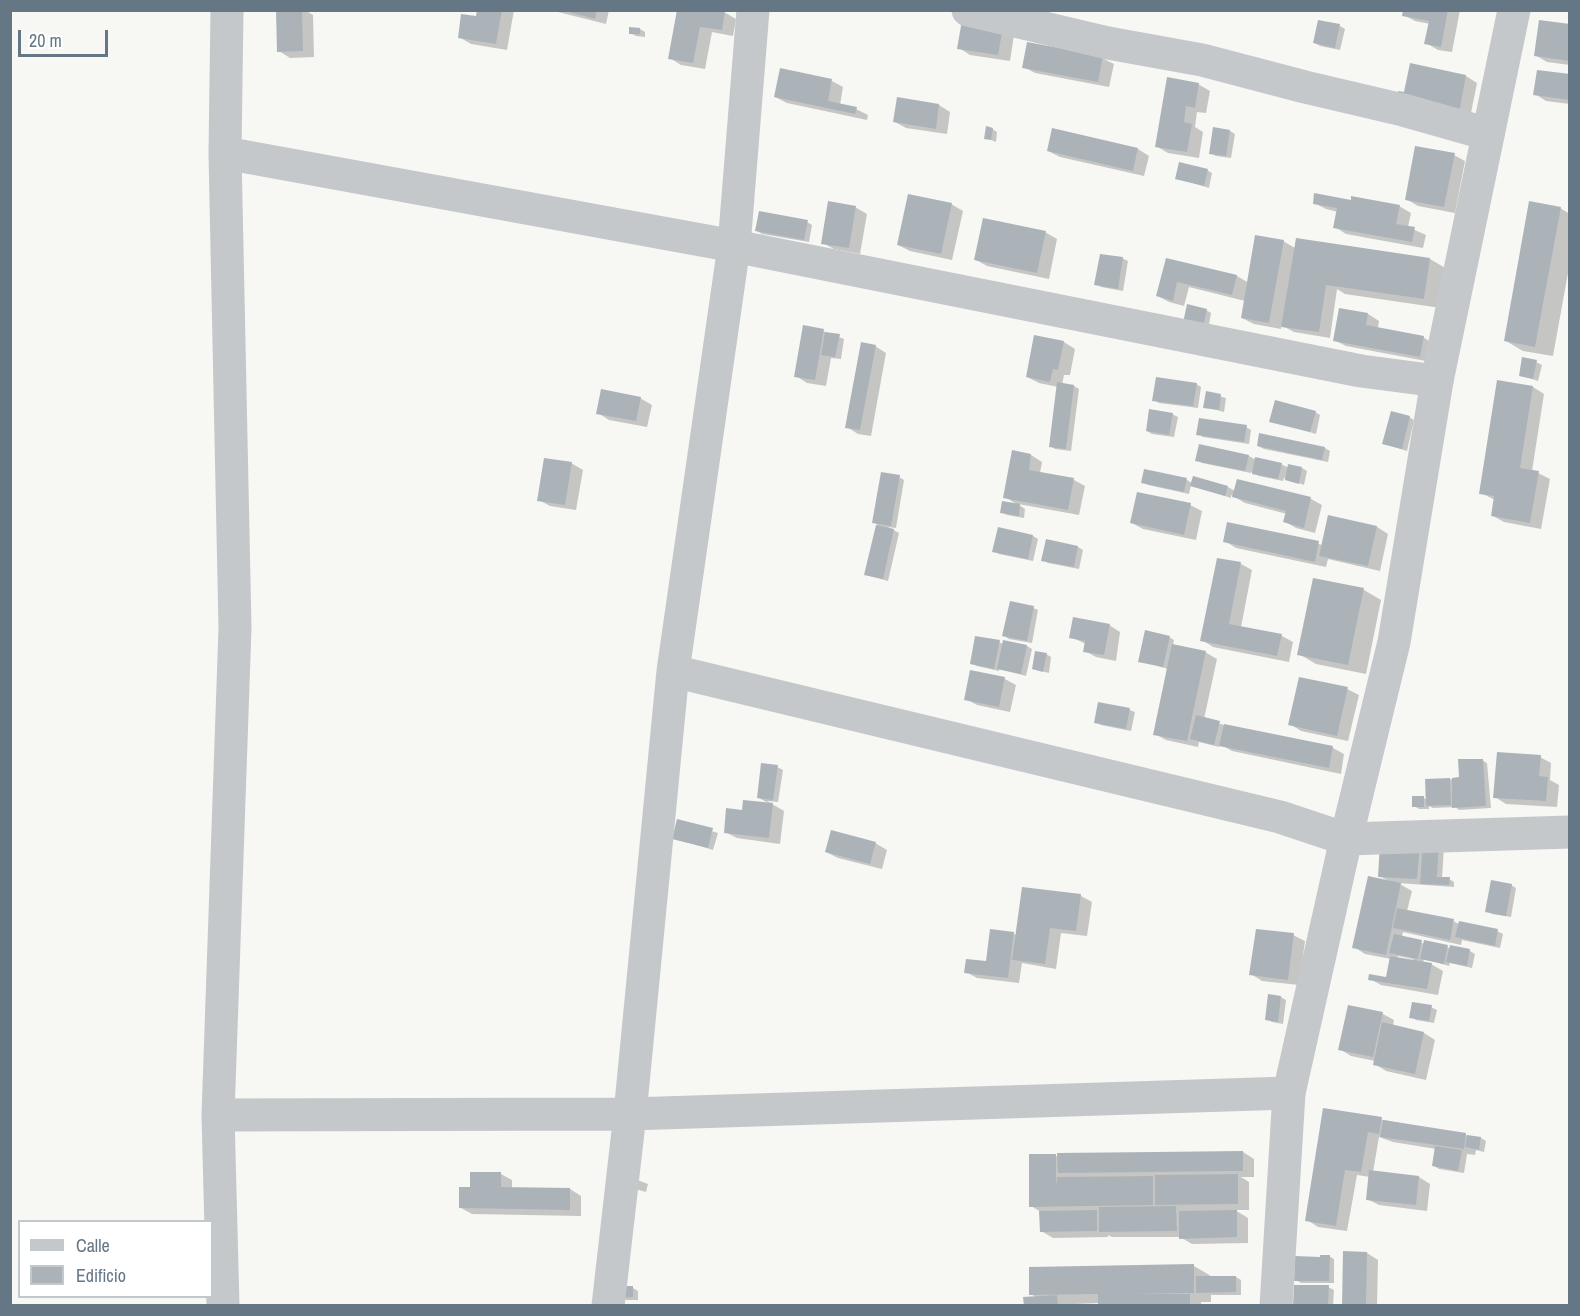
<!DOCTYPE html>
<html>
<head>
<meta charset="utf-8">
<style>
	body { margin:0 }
	#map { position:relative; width:1580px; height:1316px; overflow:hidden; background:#f7f7f4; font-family:"Archivo Narrow",sans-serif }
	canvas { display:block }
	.frame { position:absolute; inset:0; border:12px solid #657685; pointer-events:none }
	.legend { position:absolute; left:18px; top:1220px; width:195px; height:78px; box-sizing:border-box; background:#fff; border:2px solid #c1c8ce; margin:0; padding:8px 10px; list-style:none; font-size:18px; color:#657685 }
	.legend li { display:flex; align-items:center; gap:12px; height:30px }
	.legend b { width:30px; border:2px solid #c1c8ce }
	.scale { position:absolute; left:18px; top:30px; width:90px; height:27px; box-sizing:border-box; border:3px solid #657685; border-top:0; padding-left:8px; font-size:18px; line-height:21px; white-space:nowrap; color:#657685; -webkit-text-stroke:4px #fff; paint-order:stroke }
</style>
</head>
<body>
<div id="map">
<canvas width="1580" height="1316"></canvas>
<div class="frame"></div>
<ul class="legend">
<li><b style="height:8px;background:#c4c8cb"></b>Calle</li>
<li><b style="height:16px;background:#abb3b9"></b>Edificio</li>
</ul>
<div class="scale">20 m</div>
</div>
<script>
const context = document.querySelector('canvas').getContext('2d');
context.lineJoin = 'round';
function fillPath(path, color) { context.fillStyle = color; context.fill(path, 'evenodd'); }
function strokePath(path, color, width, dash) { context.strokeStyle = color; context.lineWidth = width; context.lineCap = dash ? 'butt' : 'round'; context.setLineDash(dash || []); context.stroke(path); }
fillPath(new Path2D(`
	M278 10H305L313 15 314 57 290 58 279 51Z
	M478 10H514L507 50 471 44 459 37 477 18Z
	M550 10H609L606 24Z
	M679 10H716L724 12 736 19 733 36 712 32 705 69 681 65 670 58Z
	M1404 10H1460L1452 52 1438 50 1426 43 1430 24 1415 21 1404 15Z
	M963 22 1014 35 1010 61 970 55 959 48Z
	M1319 22 1340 26 1345 29 1340 50 1320 46 1315 43Z
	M1570 26V65L1547 62 1535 55Z
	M640 29 645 32V37L636 36 630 33Z
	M1102 58 1114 64 1109 87 1035 73 1024 67Z
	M1411 65 1466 76 1477 83 1470 118 1405 94Z
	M781 70 832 81 843 87 840 105 856 109 868 115 867 120 787 103 775 97Z
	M1570 76V104L1546 101 1535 94Z
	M1198 84 1210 91 1206 113 1197 112 1195 127 1203 132 1199 158 1168 153 1156 146Z
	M898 99 939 105 950 112 947 134 906 128 895 122Z
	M992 129 997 132 996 142 986 138Z
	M1214 129 1230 131 1235 134 1231 158 1216 156 1210 153Z
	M1138 149 1149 156 1144 176 1060 157 1048 151Z
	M1454 155 1465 161 1455 213 1418 206 1406 199Z
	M1207 170 1212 173 1209 188 1177 178Z
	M1352 201 1399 206 1411 213 1408 227 1426 235 1423 248 1346 234 1335 227 1338 212 1326 209 1314 203Z
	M951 204 963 211 952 260 910 251 898 245Z
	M855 207 867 214 860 254 834 249 823 243Z
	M1560 208 1570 214V262L1553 356 1523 351 1506 341Z
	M807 222 812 225 809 242 762 234 757 231Z
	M1045 232 1057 239 1049 279 987 266 976 260Z
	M1283 241 1295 248 1430 259 1447 269 1441 308 1345 294 1337 289 1330 338 1294 332 1281 325V329L1254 324 1242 318 1245 301 1189 287 1184 306 1169 302 1158 296 1167 260 1237 276 1249 283Z
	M1122 258 1128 261 1123 291 1101 287 1096 284Z
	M1340 309 1368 314 1379 321 1378 328 1423 337 1434 344 1431 362 1346 346 1334 340Z
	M1206 310 1211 313 1208 330 1184 323Z
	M823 331 844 339 841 359 831 358 826 386 807 383 796 376Z
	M1064 342 1075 349 1070 375H1064L1062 385 1074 386 1079 389 1071 451 1055 449 1050 446 1058 387 1039 383 1027 377Z
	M875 346 886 353 871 436 858 434 847 427Z
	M1536 362 1542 365 1538 381 1520 375Z
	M1498 382 1533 387 1544 394 1532 471 1538 473 1550 479 1541 529 1504 522 1493 516 1495 500 1481 493Z
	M1196 384 1201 387 1198 408 1159 403 1154 400Z
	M1208 393 1226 398 1224 412 1205 407Z
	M640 398 652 405 647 427 609 420 598 413Z
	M1315 412 1320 415 1316 434 1271 421Z
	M1172 414 1178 417 1174 437 1152 434 1147 431Z
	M1409 417 1414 420 1407 451 1384 444Z
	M1246 427 1251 430 1249 444 1203 437 1198 434Z
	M1200 446 1249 456 1256 460 1281 464 1289 468H1302L1307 471 1304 485 1284 478 1283 481 1259 476 1251 472V473L1202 463 1197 460Z
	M1258 446 1325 448 1330 451 1328 462 1264 449Z
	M1031 455 1042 462 1040 473 1074 480 1085 486 1079 515 1018 504 1025 509 1024 518 1007 515 1002 512 1018 505 1005 497Z
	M571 463 583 470 576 510 550 506 539 500Z
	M1146 471 1187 480 1192 483 1194 478 1228 487 1235 491 1238 480 1311 499 1322 505 1315 533 1296 528 1284 521 1287 514 1245 503 1231 495V498L1191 485 1189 494 1148 485 1143 482Z
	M899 477 904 480 896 528 888 527 899 533 888 581 866 575 877 524 873 522Z
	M1190 505 1202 511 1196 540 1143 529 1132 523Z
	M1329 517 1377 527 1388 534 1380 571 1328 559 1326 567 1236 548 1225 541 1229 524 1323 545Z
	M999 529 1033 536 1038 539 1033 561 999 554 994 551Z
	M1078 547 1083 550 1079 569 1048 563 1043 560Z
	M1219 560 1241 564 1252 570 1241 627 1282 636 1293 642 1289 662 1213 647 1202 640Z
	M1314 580 1364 590 1381 600 1366 674 1316 664 1299 654Z
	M1033 608 1038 610 1032 643 1009 639 1004 636Z
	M1109 625 1120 632 1116 661 1096 657 1085 651 1086 644 1071 637Z
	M1169 637 1174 640 1173 646 1205 652 1217 659 1204 719 1224 725 1333 748 1344 754 1341 774 1232 751 1220 744 1219 747 1199 742 1198 747 1166 740 1155 734 1168 669 1140 661Z
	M999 642 1003 644 1004 642 1027 646 1032 649 1026 676 999 669V671L977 666 971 663Z
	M1046 654 1051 657 1049 673 1033 669Z
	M971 672 1005 679 1016 685 1010 712 977 705 966 699Z
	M1347 689 1359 695 1348 741 1301 731 1290 724Z
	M1130 710 1135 712 1131 731 1101 725 1096 722Z
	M1540 757 1551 763 1550 780 1559 785 1557 807 1506 804 1495 797Z
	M1482 760 1487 763 1491 808 1459 810 1455 807 1433 808 1429 806V809H1419L1414 806 1424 798 1427 800V780L1460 779Z
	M777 767 783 770 778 802 767 801 784 811 780 844 737 838 725 832 743 812 770 804 759 798Z
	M678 821 718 833 713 850 674 838Z
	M875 843 887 850 882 869 838 858 826 852Z
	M1382 845 1444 846 1442 879H1449L1454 882V887L1398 883 1412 891 1407 911 1453 921 1459 924 1497 931 1503 934 1500 948 1462 940 1461 945 1403 932 1402 937 1425 944 1470 951 1475 954 1472 968 1450 963 1449 966 1424 959 1423 963 1431 964 1443 971 1438 995 1381 985 1370 979H1388L1391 959 1365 954 1354 947 1389 881 1379 876ZM1398 956 1413 959V961L1397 959Z
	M1511 885 1516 888 1511 917 1492 914 1487 911Z
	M1081 896 1092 902 1087 936 1061 933 1056 969 1022 963 1019 983 977 978 966 972 987 963 1013 933 1017 936Z
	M1293 935 1305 941 1299 985 1262 981 1251 974Z
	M1281 997 1286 1000 1283 1024 1272 1022 1267 1019Z
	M1349 1007 1383 1014 1394 1020 1393 1026 1424 1033 1435 1040 1426 1080 1386 1071 1375 1064V1061L1351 1056 1340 1049Z
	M1431 1007 1437 1010 1434 1023 1416 1020 1411 1017Z
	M1325 1109 1481 1138 1486 1141 1484 1152 1476 1150 1475 1155 1467 1154 1464 1173 1439 1169 1434 1166 1436 1149 1393 1142 1379 1137 1373 1172 1419 1177 1430 1184 1427 1211 1379 1205 1367 1199 1370 1177 1357 1175 1347 1231 1318 1227 1307 1220Z
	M1243 1152 1254 1159V1177H1241L1249 1182V1210H1235L1248 1218V1243L1192 1244 1180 1237H1112L1108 1235V1237L1053 1238 1041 1231V1212L1031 1206 1056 1156 1059 1157Z
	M501 1174 512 1180V1188L570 1189 581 1196V1216L472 1214 461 1208 471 1189Z
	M632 1178 648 1184 646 1192 635 1189Z
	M1367 1253 1378 1260 1377 1306H1344Z
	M1329 1256 1334 1259V1283H1301L1296 1280 1321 1259Z
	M1194 1266 1211 1276V1278L1236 1277 1241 1280V1295H1211V1302H1201V1306H1100V1303L1025 1306 1037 1298 1031 1294Z
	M1328 1287 1334 1290 1333 1306H1295Z
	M633 1288 638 1291V1300H626L620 1297Z`), '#0003');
fillPath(new Path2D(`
	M276 10H302L303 51 277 52Z
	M477 10H502L496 44 458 38 461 14 476 16Z
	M562 10H597L595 19Z
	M677 10 725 11 722 30 700 27 693 63 668 59Z
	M1403 10H1448L1441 47 1424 44 1429 21 1402 16Z
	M962 20 1003 27 998 55 957 49Z
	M1318 20 1340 24 1335 48 1313 43Z
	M1539 20 1570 24V61L1534 56Z
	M629 27 640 28V34H629Z
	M1027 42 1103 56 1098 82 1022 68Z
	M1410 63 1466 75 1459 113 1397 100 1398 91 1404 92Z
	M780 68 832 79 828 101 857 107 855 114 774 97Z
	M1537 70 1570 74V100L1533 95Z
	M1167 77 1199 83 1195 108 1186 106 1184 122 1192 124 1187 152 1155 147Z
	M897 97 939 104 936 129 893 122Z
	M986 126 993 128 991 140 984 139Z
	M1213 127 1230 130 1226 156 1209 154Z
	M1052 128 1138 148 1133 171 1047 151Z
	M1415 146 1455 153 1444 207 1405 200Z
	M1179 162 1208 169 1204 186 1175 179Z
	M1314 193 1351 200V196L1400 205 1396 224 1415 227 1412 242 1333 228 1337 208 1313 204Z
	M908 194 952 203 941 254 897 245Z
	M828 201 856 206 849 248 821 244Z
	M1529 201 1561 207 1535 347 1504 341Z
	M759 211 808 220 804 240 755 231Z
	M983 218 1046 231 1037 273 974 260Z
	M1255 235 1284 240 1269 323 1241 318Z
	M1296 238 1430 258 1424 299 1326 285 1319 332 1281 327Z
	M1100 254 1123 257 1118 289 1094 285Z
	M1166 258 1237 275 1232 295 1177 282 1173 301 1156 296Z
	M1187 304 1207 309 1203 328 1183 323Z
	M1339 308 1368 313 1366 325 1424 336 1420 357 1333 341Z
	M803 325 824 329 815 380 794 377Z
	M825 332 840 334 835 357 821 355Z
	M1034 335 1064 341 1058 370 1053 369 1050 382 1026 377Z
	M861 342 876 345 860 430 845 428Z
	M1522 357 1537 360 1533 379 1519 376Z
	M1156 377 1197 383 1193 406 1152 401Z
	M1497 380 1533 386 1520 468 1539 471 1530 523 1491 516 1494 496 1479 494Z
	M1057 382 1074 385 1066 449 1049 447Z
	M601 389 641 397 636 421 596 414Z
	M1206 391 1221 394 1219 410 1203 408Z
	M1275 400 1316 411 1310 432 1269 422Z
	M1149 409 1173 413 1169 435 1146 431Z
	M1391 411 1410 416 1402 449 1382 444Z
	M1199 418 1247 425 1244 442 1196 435Z
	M1259 433 1325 447 1322 460 1257 446Z
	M1199 444 1249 455 1245 471 1195 461Z
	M1012 450 1031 454 1029 470 1074 478 1068 510 1003 498Z
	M1255 457 1282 463 1278 479 1252 474Z
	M544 458 572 462 565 505 537 501Z
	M1288 464 1302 467 1299 484 1285 480Z
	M1144 469 1187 478 1184 492 1141 483Z
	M881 472 900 475 891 526 872 523Z
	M1193 476 1228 486 1225 496 1190 486Z
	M1237 479 1311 497 1304 528 1283 522 1286 511 1232 497Z
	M1137 492 1191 503 1184 535 1130 523Z
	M1002 501 1020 504 1019 516 1000 513Z
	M1328 515 1377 526 1368 566 1319 556Z
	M1227 522 1319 541 1315 562 1223 542Z
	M876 525 894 529 883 579 864 575Z
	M998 527 1033 535 1028 559 992 552Z
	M1046 539 1078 546 1074 567 1041 561Z
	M1217 558 1241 562 1229 624 1282 634 1277 656 1200 641Z
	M1313 578 1364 588 1348 665 1297 655Z
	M1010 601 1034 606 1027 641 1002 636Z
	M1073 617 1110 624 1104 655 1083 652 1085 641 1069 638Z
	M1145 630 1170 636 1163 667 1138 662Z
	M975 636 1000 640 994 669 970 664Z
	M1003 640 1027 645 1021 674 997 669Z
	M1172 644 1206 651 1187 741 1153 735Z
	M1035 651 1047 653 1043 672 1032 669Z
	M970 670 1005 677 999 707 964 700Z
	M1299 677 1348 687 1337 736 1288 725Z
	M1098 702 1130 708 1126 729 1094 723Z
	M1196 715 1220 721 1214 745 1190 739Z
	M1224 724 1333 746 1329 768 1219 746Z
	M1497 752 1541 755 1539 776 1548 777 1546 801 1493 798Z
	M1458 759H1483L1486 806 1452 808V778L1459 777Z
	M761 763 778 765 773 800 757 798Z
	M1450 778 1451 805 1426 806 1425 779Z
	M1412 796H1424V807H1412Z
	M743 800 773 803 769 838 724 833 726 808 742 810Z
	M677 819 713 828 708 848 672 839Z
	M831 830 876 842 870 864 825 852Z
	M1423 840 1439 841 1437 877H1450L1449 885 1420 884Z
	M1380 843 1420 845 1417 879 1378 877Z
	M1368 876 1401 883 1386 955 1352 948Z
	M1491 880 1512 884 1506 916 1485 912Z
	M1022 887 1081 894 1076 931 1050 928 1045 964 1012 960Z
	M1397 908 1454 919 1450 940 1393 928Z
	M1459 921 1498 929 1495 946 1455 937Z
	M990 929 1014 932 1008 978 964 973 966 959 986 961Z
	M1256 929 1294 933 1288 980 1249 975Z
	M1394 934 1422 940 1418 959 1389 953Z
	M1424 940 1448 945 1444 964 1420 959Z
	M1450 945 1470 949 1467 966 1446 962Z
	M1390 956 1432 963 1427 989 1368 980 1369 974 1386 977Z
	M1268 994 1281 996 1278 1022 1265 1020Z
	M1412 1002 1432 1005 1429 1021 1409 1018Z
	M1348 1005 1383 1012 1373 1057 1338 1050Z
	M1382 1022 1424 1032 1415 1074 1373 1065Z
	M1323 1108 1382 1117 1379 1134 1368 1132 1361 1172 1345 1170 1336 1226 1305 1221Z
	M1383 1120 1466 1133 1464 1149 1380 1137Z
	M1467 1135 1481 1137 1479 1150 1465 1147Z
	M1435 1146 1462 1150 1458 1171 1432 1166Z
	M1243 1151V1171L1058 1173 1057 1153 1155 1152V1159V1152Z
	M1029 1154H1056V1187L1057 1177 1153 1176V1205L1029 1207Z
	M1369 1170 1419 1176 1416 1205 1366 1200Z
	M470 1172H501V1187L570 1188V1210L459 1208V1187H470Z
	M1238 1174V1204L1155 1205V1175Z
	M1176 1206 1177 1231 1099 1232V1207Z
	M1097 1210V1231L1040 1232 1039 1211Z
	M1237 1210V1237L1179 1239V1211Z
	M1343 1251 1367 1252 1366 1306H1342Z
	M1320 1255H1330L1329 1281H1294L1295 1256 1320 1257Z
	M1194 1264V1293L1134 1294H1190V1306H1098V1294L1029 1295V1267Z
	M1196 1276H1236V1292L1196 1293Z
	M1294 1285H1329L1328 1306H1293Z
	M619 1286H633V1297L619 1298Z
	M1057 1295 1058 1306H1024L1023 1297Z`), '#abb3b9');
strokePath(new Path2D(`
	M968 10 1108 43 1202 60 1305 87 1403 110 1488 134
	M225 153 734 246 1361 371 1437 381
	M673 671 1280 817 1346 839 1570 832
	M218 1115 630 1114 1289 1093
	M223 1306 218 1115 235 628 225 153 227 10
	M608 1306 630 1114 673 671 734 246 753 10`), '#c4c8cb', 33);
strokePath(new Path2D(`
	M1276 1306 1289 1093 1346 839 1394 642 1437 381 1514 10`), '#c4c8cb', 33);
</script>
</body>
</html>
